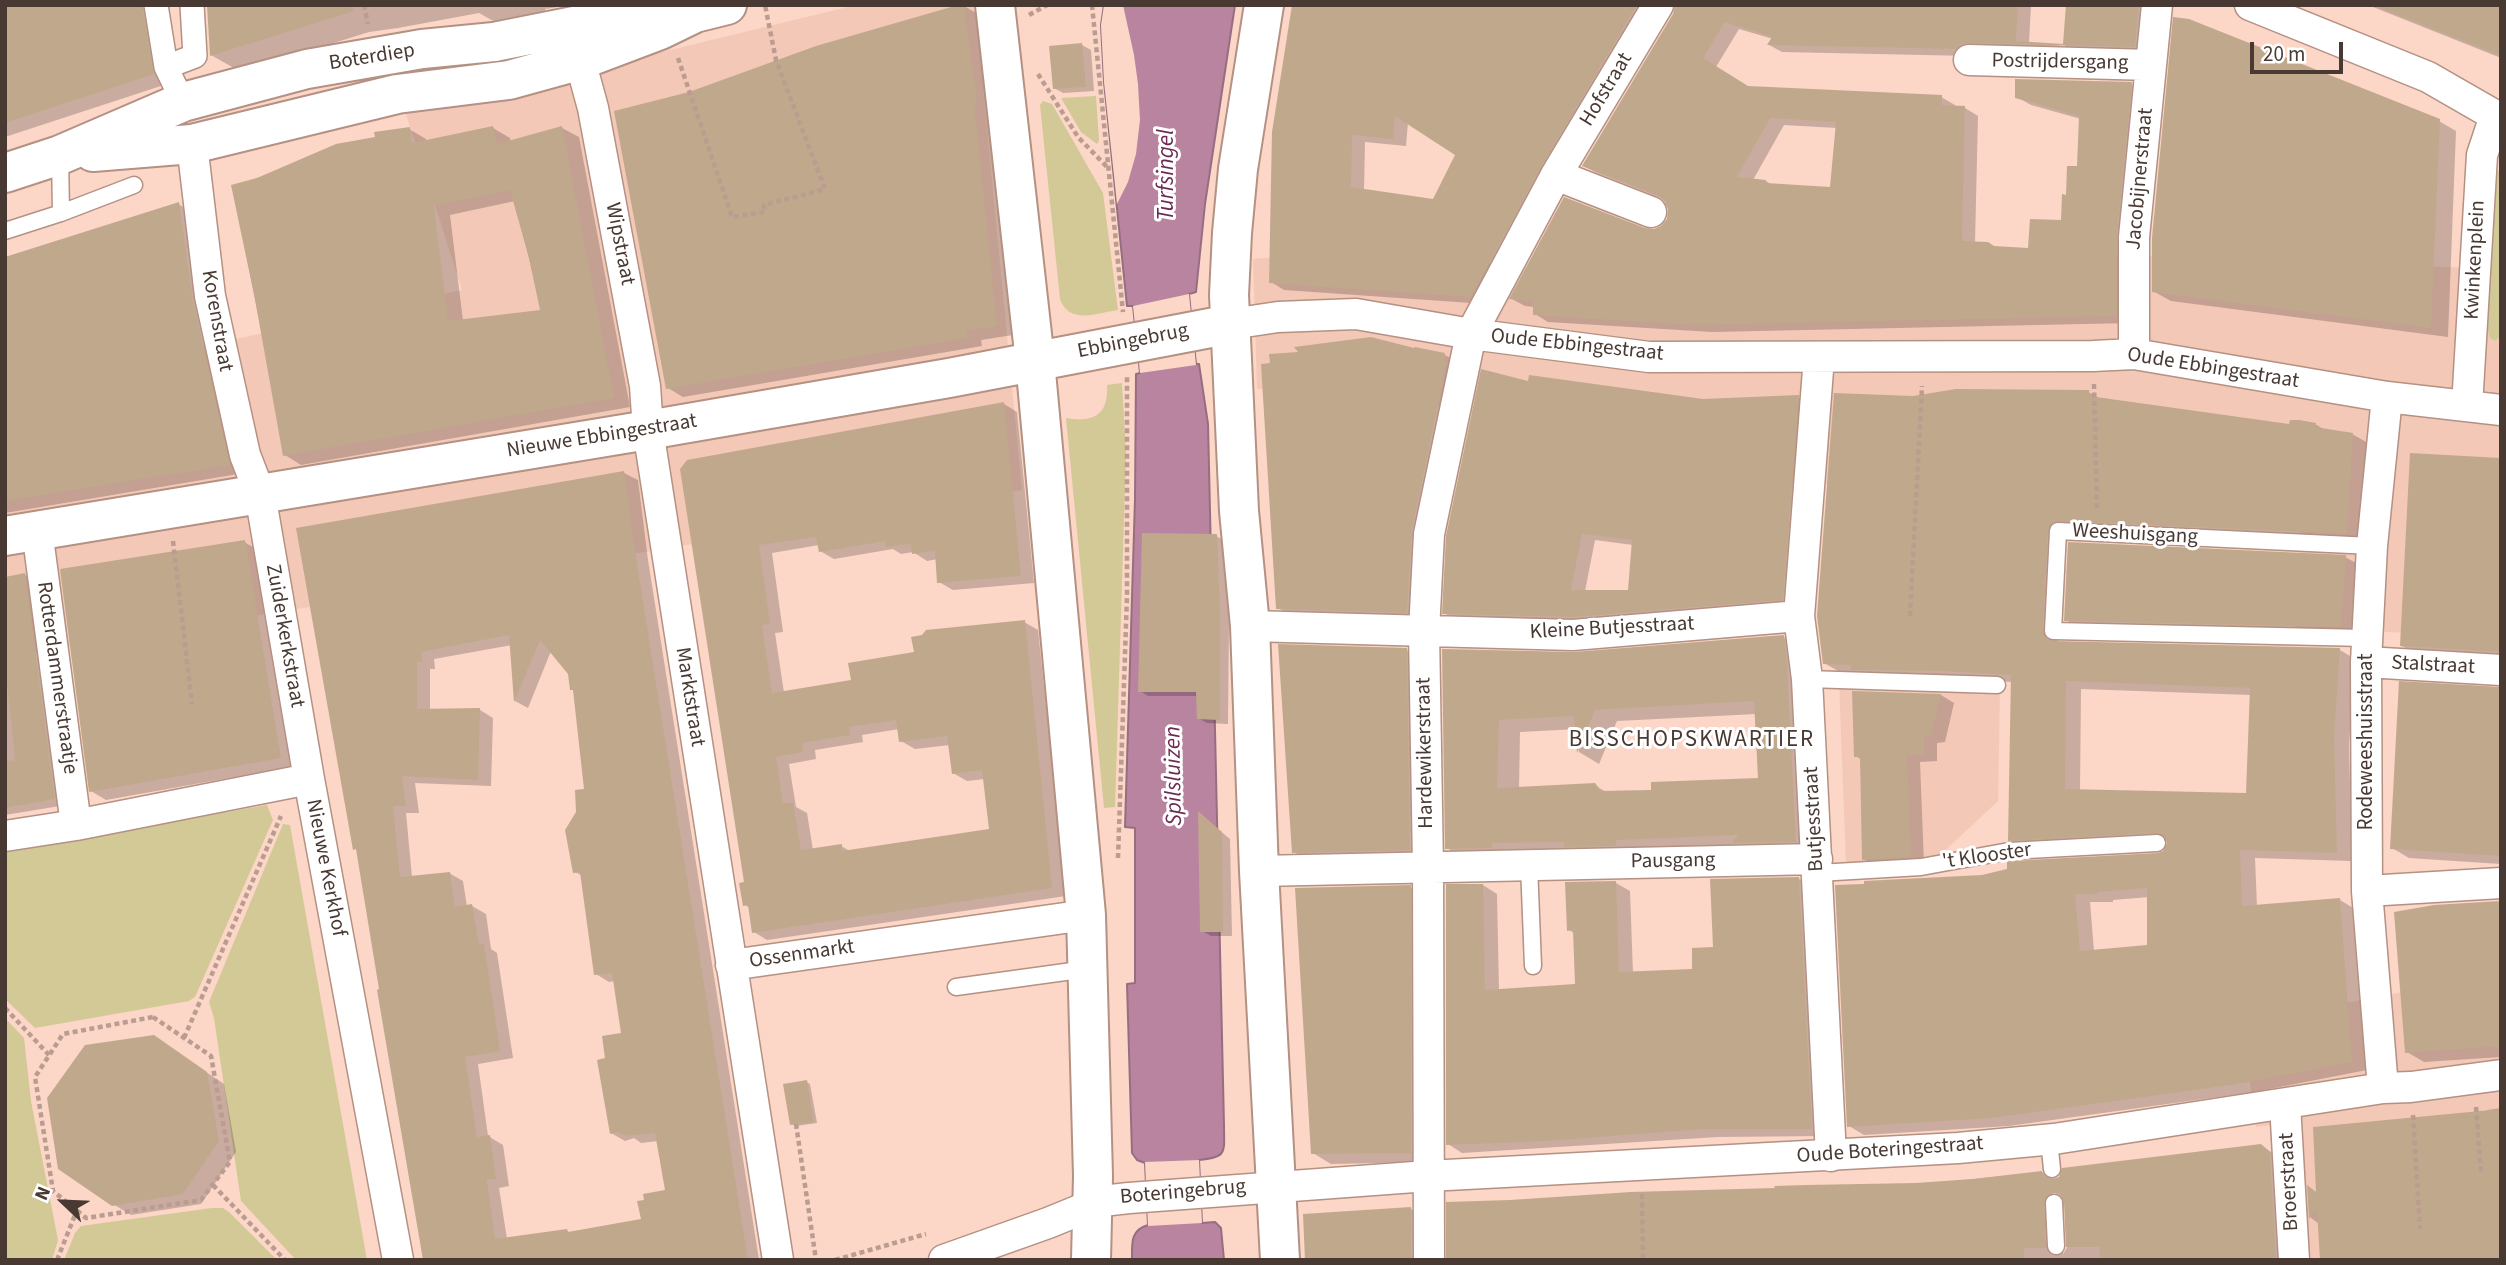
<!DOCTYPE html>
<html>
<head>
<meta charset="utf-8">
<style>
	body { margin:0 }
	#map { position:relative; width:2506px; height:1265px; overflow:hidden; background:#fcd6c7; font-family:"Source Sans 3",sans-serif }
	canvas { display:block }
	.frame { position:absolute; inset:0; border:7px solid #483933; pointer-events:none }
	.north { position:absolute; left:28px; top:1167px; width:70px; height:70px; -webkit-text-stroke:5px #fff; paint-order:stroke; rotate:293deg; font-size:19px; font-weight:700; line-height:28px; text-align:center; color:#483933 }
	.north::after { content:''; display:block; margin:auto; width:24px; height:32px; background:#483933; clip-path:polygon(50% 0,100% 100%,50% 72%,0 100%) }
	.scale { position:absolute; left:2250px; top:42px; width:93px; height:32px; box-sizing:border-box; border:4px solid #483933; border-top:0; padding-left:9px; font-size:21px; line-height:24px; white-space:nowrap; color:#483933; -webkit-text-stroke:5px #fff; paint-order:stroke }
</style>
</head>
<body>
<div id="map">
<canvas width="2506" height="1265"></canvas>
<div class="frame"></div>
<div class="north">N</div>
<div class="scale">20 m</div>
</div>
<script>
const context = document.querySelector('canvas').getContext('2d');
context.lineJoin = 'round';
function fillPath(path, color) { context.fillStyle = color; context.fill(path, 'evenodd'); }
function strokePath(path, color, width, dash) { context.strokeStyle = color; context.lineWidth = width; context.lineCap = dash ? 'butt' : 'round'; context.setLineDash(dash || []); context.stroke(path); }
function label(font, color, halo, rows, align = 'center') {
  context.font = font + ' "Source Sans 3",sans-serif'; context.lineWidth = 6; context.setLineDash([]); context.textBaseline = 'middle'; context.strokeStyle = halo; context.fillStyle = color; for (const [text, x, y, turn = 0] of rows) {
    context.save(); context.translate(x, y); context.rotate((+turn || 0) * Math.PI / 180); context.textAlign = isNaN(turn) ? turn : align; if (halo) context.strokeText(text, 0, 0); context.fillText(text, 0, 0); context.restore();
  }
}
fillPath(new Path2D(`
	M856 5H975L1022 490 5 657V389L462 290 406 114Z
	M1375 249 1555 271 2060 253 2501 269V637L2295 628 2301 499 1733 481 1371 388 1257 389 1253 259Z
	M1839 680 2000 690 1998 801 1936 859 1846 864Z
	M2501 973V1260H2306L2302 1121 2256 1127 2242 1023Z`), '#f4c8b7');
fillPath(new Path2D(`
	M1096 96 1099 140 1097 144 1081 132 1061 98Z
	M1043 101 1052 104 1103 193 1118 310C1097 313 1069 325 1060 299L1040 105Z
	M2501 168V336L2495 341 2490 338 2486 325 2494 175Z
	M1122 383 1126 454 1115 807 1104 808 1066 418C1093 423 1109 415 1107 385Z
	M267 805 273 820 195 997 189 1001 35 1028 5 999V852Z
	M283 824 290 825 367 1260H296L241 1201 214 1018 209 1002Z
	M5 1018 24 1038 31 1101 58 1240 52 1260H5Z
	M212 1208H223L229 1212 277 1260H64L75 1233 81 1226Z`), '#d2c996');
const water = new Path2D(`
	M1104 5H1235L1205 204 1196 292 1189 294 1196 364H1199L1208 424 1224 1125C1224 1153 1228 1157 1199 1160L1202 1223 1215 1222 1221 1228 1224 1260H1132C1132 1244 1130 1230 1148 1225L1145 1163 1137 1160 1132 1153 1127 984 1135 983V828L1125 827 1135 499 1136 374 1140 373 1133 306H1127L1104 82 1101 25Z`);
fillPath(water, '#b984a0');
strokePath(water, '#976e7f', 2);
fillPath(new Path2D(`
	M1104 5H1123L1134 55 1138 84 1140 120 1136 154 1128 182 1117 204 1104 82 1101 25Z
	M1189 294 1196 365 1140 373 1133 306Z
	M1199 1160 1202 1223 1148 1226 1145 1162Z`), '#fcd6c7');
fillPath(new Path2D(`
	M5 5H157L170 83 5 137Z
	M209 5H564V6L545 9 546 14 497 23 479 13 398 28 369 32 241 72 211 55Z
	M1294 5H1656L1485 304 1284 290 1271 282ZM1408 122 1457 155 1434 200 1364 191 1365 142 1406 146Z
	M1677 5H2031L2029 43 2065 46 2068 5H2142L2149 54 1971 56 1782 52 1769 45 1773 39 1739 29 1716 67 1749 88 1941 97 1955 105V108H1965L1978 116 1975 243 1996 248 2030 250 2062 222 2068 197 2079 168 2081 119 2031 105 2017 97 2131 84 2145 92 2130 323 1712 332 1548 322 1535 314 1534 307 1525 306 1512 299 1662 227 1669 218 1670 210 1666 200 1597 173 1584 166 1675 15ZM1784 125 1837 128 1832 189 1772 185 1766 181 1753 180Z
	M2368 5H2501V58Z
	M964 6 980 15 1013 335 981 340 982 346 683 397 668 388 690 93Z
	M1082 45 1091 50 1094 91 1063 93 1054 88Z
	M2439 121 2456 131 2448 337 2171 301 2153 291Z
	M493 128 510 138 511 142 562 128 579 137 630 407 301 465 285 455 233 186 409 129 426 139V142ZM515 201 542 311 463 321 450 215Z
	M178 204 193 212 244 473 5 513V260Z
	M1445 355 1457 362 1419 619 1290 615 1278 608Z
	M1529 383 1702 400 1798 397 1811 404 1795 607 1587 624 1457 620 1444 613ZM1595 540 1633 545 1630 591H1585Z
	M2088 392 2101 399 2290 426 2315 424 2325 430 2352 434 2368 443 2362 542 2075 528 2063 540 2058 641 2059 643 2340 650 2355 659 2349 745 2352 861 2255 858 2257 907 2340 900 2355 909 2367 1070 2254 1092 2009 1126 1864 1135 1849 1126 1982 876 2165 853 2168 841 2025 849 2010 840 2012 682 1840 672 1824 663 1914 398ZM2081 689 2251 695 2248 795 2080 791ZM2149 897V946L2094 951 2090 902H2113V900Z
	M1004 404 1017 412 1034 583 953 590 939 582 938 559 927 561 913 552 901 554 893 549 834 559 820 551 819 545 772 553 783 632 775 633 784 693 853 682 1024 622 1038 630 1066 896 767 940 754 932 750 908 745 905 746 884 681 470ZM899 729 901 741 915 749 950 745 953 773 967 781 985 779 991 830 850 851 841 846 813 850 807 813 796 807 789 764 816 759 815 750 863 742 862 735Z
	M2501 459V660L2419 656 2402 646Z
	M624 473 638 480 648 560 759 1260H426L358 850 354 848 298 530ZM512 645 515 701 528 708 551 651 570 673 575 690 586 791 578 812 575 872 583 876 596 974 609 982 615 981 623 1035 607 1060 611 1133 625 1141 634 1138 641 1143 658 1141 667 1192 643 1221 571 1233 567 1231 507 1239 499 1188 509 1186 503 1145 488 1136 478 1064 513 1058 497 953 491 949 486 914 472 906 467 907 463 881 449 873 412 877 406 813H419L415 783 491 786 493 718 480 710 430 711V669H435L434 659Z
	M1216 536 1225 541 1229 620 1228 724 1207 723 1198 718V696H1148L1140 691Z
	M244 542 260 551 296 766 106 800 91 791Z
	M2345 557 2367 569 2362 638 2087 632 2066 620Z
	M25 575 36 582 66 805 5 815V578Z
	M1783 637 1805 649 1817 854 1469 861 1447 848 1444 651 1574 654ZM1756 714 1760 779 1653 792 1608 793 1594 785 1519 789 1520 732 1577 729 1579 752 1599 764 1617 721Z
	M1406 650 1417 656 1420 855 1304 858 1294 852Z
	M2501 689V864L2409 858 2392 848Z
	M1853 693 1941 695 1954 703 1945 742 1937 743V761L1920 762 1924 864 1877 867 1863 859 1862 760 1856 756Z
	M1200 814 1230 839 1232 936H1211L1202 931Z
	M1799 879 1813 887 1826 1136 1718 1137 1462 1153 1448 1144 1483 885 1497 894 1499 991 1576 986 1574 933 1569 930 1616 883 1630 891 1633 974 1694 971 1715 949Z
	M1410 887 1428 897V1162L1331 1164 1313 1153Z
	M2501 902V1057L2424 1062 2407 1052Z
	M154 1037 224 1084 236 1152 201 1204 131 1215 113 1204Z
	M806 1082 810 1084 817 1123 796 1126 792 1124Z
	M2501 1108V1260H2323L2318 1223 2311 1218 2309 1188 2318 1193 2487 1112V1110Z
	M2261 1146 2280 1157 2294 1260H1448L1916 1185 2041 1172 2055 1180 2060 1178 2064 1170ZM2046 1187 2063 1197V1201L2044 1190ZM2065 1201 2068 1246 2063 1254 2062 1214Z
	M1411 1209 1429 1220 1430 1260H1307Z`), '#0003');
fillPath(new Path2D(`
	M5 5H142L154 74 5 123Z
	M207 5H353L354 11 210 56Z
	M958 5H964L977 102H974L997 326 966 331 967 338 666 389 614 111 689 92 816 46Z
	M1292 5H1637L1541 167 1471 297 1269 283 1272 132ZM1395 116 1455 155 1433 199 1351 187 1352 135 1393 139Z
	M1675 5H2018L2016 41 2063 44 2066 5H2139L2135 47 1969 43 1961 44 1956 49 1767 45 1772 37 1725 22 1703 58 1748 86 1942 95V105L1965 106 1962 241 1988 242 1994 246 2028 248 2030 219 2061 220 2062 194 2066 195 2067 166H2077L2079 116 2015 98V79L2132 82 2117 235V316L1696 325 1533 315V301L1509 299 1564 197 1645 228 1654 229 1661 226 1667 219 1668 209 1664 201 1658 196 1582 166 1673 14ZM1770 118 1836 122 1830 187 1766 183V180L1737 177Z
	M2377 5H2501V56L2377 7Z
	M2173 17 2189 19 2440 119 2431 328 2152 292V238Z
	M1082 43 1086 87 1053 89 1049 46Z
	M493 126 497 144 562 126 614 398 283 456 255 299 231 185 257 178 336 144 375 137 374 132 410 127 412 143ZM510 190 529 258 540 310 448 321 434 206Z
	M179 202 193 300 230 465 5 501V257Z
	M1371 337 1414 348 1415 347 1445 353 1444 361H1447L1412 530 1407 613 1276 609 1261 364 1270 363 1269 354 1298 352 1294 347Z
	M1481 369 1528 381 1529 375 1703 399 1799 395 1783 600 1573 617 1442 614 1446 536ZM1582 534 1632 540 1628 590H1571Z
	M1956 389 2089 390V396L2289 424 2290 420H2299L2316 423 2315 427 2353 433 2347 534 2059 521 2053 522 2048 530 2043 630 2047 639 2053 641 2340 648 2334 735 2337 853 2240 850 2242 906 2340 898 2352 1062 2238 1084 1992 1118 1847 1127 1835 885 1864 884V881L1982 875 2007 869V862L2010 861 2158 853 2163 851 2167 843 2165 837 2156 833 2008 841 2011 675 1941 671 1851 670V665L1823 664 1817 616 1834 393 1913 396ZM2066 681 2250 688 2246 793 2065 789ZM2147 888V945L2080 951 2075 894H2098V892Z
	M1004 402 1021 576 937 583 935 551 912 554 911 544 886 547 885 541 819 552 816 537 759 545 770 624 762 625 772 693 851 680 848 663 914 652 911 637 922 635 926 630 1025 620 1052 888 752 933 748 905 743 906 739 883 744 882 680 469 687 460ZM896 720 899 742 947 736 952 774 982 770 989 829 842 851V844L801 850 793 803H783L776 757 803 752 802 743 850 735 849 727Z
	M2410 453 2501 458V652L2400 646Z
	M624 471 635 551 748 1260H423L377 990 379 989 356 849 353 850 296 528ZM509 635 514 702 540 640 568 674 570 690H573L584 789 575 790 576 812 565 830 573 873 580 872 594 975 612 973 621 1033 602 1036 605 1058 597 1060 610 1134 619 1132 626 1136 655 1133 665 1190 643 1194 644 1200 637 1201 641 1219 568 1232 567 1229 495 1239 487 1180 496 1179 490 1135 477 1137 465 1057 500 1051 484 943 479 944 472 904 455 907 450 872 400 877 393 806H406L402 776 478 780 480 708 417 709V662H422L421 652Z
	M1142 533 1217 534 1220 614V720L1197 719 1196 692H1138Z
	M245 540 281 758 89 792 60 569Z
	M2068 542 2346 555 2341 627 2064 621Z
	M25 573 55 799 5 808V761L15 760 5 663V577Z
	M1784 635 1787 662 1796 842 1732 843 1738 835 1616 840V846L1564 847V842L1492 843V848L1445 849 1442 649 1574 652ZM1754 701 1758 778 1651 782V790L1601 791 1595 783 1497 788 1499 720 1574 716 1577 753 1595 710Z
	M1278 644 1407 648 1410 850 1292 853Z
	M2399 681 2501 687V856L2390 849Z
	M1852 691 1941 694 1931 736H1924V755H1907L1911 857 1862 860 1860 757H1854Z
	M1198 811 1222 832 1223 932H1200Z
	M1799 877 1812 1129H1703L1548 1141 1446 1145V884H1483L1485 990 1575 984 1573 930 1567 931 1565 882 1616 881 1619 972 1692 969V948L1713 947 1710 879Z
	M1411 885V1153L1311 1154 1295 888Z
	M2501 901V1046L2405 1053 2394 912 2434 905Z
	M154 1035 207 1072 219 1141 183 1194 112 1206 58 1169 47 1098 85 1045Z
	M807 1080 814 1122 790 1125 783 1084Z
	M2501 1109V1260H2375V1257L2320 1260 2317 1210 2309 1219 2307 1185 2316 1192 2313 1127Z
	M2261 1144 2270 1152 2276 1257 2274 1260H2100L2099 1247H2066L2064 1202 2059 1194 2054 1193 2048 1195 2044 1203 2046 1248H2024V1260H1446V1202L1510 1200 1631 1192 1775 1188 1774 1186 1806 1185 1916 1183 1973 1179 2042 1171 2044 1176 2052 1179 2059 1177 2062 1168Z
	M1411 1207V1260H1305L1303 1214Z`), '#c0a88c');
const service = new Path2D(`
	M61 213 134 185
	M5 231 61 213 60 155
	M2366 638 2053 631 2058 531 2372 546
	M1807 679 1997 685
	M1529 865 1533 966
	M1818 873 1921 867 2009 851 2157 843
	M956 987 1087 969
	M2049 1140 2052 1169
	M2054 1203 2056 1246`);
const pedestrian = new Path2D(`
	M156 5 166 67 183 102
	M166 67 195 56 192 5`);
const minor = new Path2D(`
	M2250 5 2428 77 2501 119
	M575 42 593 108 645 386 648 430 778 1260
	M1969 60 2151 65
	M192 144 210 296 245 455 260 494 309 779
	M1556 175 1651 212
	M1231 324 1278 317 1356 314 1471 334 1649 357 2093 356 2134 354 2387 397 2501 410
	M2134 354V237L2157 5
	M1819 357 1799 616 1807 679 1831 1156
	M2467 406 2482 155 2495 116
	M37 530 76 825
	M1250 626 1573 635 1799 616
	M2366 662 2501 670
	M5 836 76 825 309 779 398 1260
	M1259 871 1817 859
	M2367 891 2501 883
	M731 965 1086 915
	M2383 1088 2367 891 2366 662 2372 546 2387 397
	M2285 1104 2294 1260
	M944 1260 1048 1223 1102 1201 1129 1198 1428 1176 1958 1148 2054 1139 2383 1088 2411 1087 2501 1075
	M1429 1260 1428 867 1424 631 1429 534 1471 334 1556 175 1658 5`);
const tertiary = new Path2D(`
	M995 5 1035 361 1086 915 1093 1176 1091 1260
	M1264 5 1238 169 1232 233 1229 295 1239 511 1250 626 1259 871 1280 1260
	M93 152 192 144 397 94 509 80 578 61 660 30 695 13 727 5
	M5 173 60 155 183 102 307 69 422 49 494 42 664 8 695 13
	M5 536 648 430 949 378 1231 324`);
strokePath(service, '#b49183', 19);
strokePath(pedestrian, '#b49183', 26);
strokePath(minor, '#b49183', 33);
strokePath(tertiary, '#b49183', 42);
strokePath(new Path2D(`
	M364 5 368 24
	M1092 5 1123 312
	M1029 15 1047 5
	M678 58 732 217 765 212 764 205 825 189 776 60 765 5
	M1038 74 1078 137 1108 168
	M2094 384 2097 512
	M173 541 192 704
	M1910 616 1922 386
	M1118 858 1127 596V377
	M5 1008 49 1055
	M153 1017 211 1056 230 1162 201 1200 86 1218 53 1191 35 1077 63 1034Z
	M184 1038 281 816
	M2476 1107 2481 1173
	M2413 1115 2420 1229
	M796 1124 816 1260
	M213 1185 285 1260
	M1642 1194 1643 1260
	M57 1260 77 1210
	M835 1260 926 1234`), '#ba9c90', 4.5, [5, 3.5]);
strokePath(service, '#fff', 16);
strokePath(pedestrian, '#fff', 23);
strokePath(minor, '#fff', 30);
strokePath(tertiary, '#fff', 38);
label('21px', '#483933', '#fff', [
	["Boterdiep",372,58,-9],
	["Postrijdersgang",2060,63,1],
	["Hofstraat",1607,90,-59],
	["Jacobijnerstraat",2141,179,-85],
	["Wipstraat",619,244,79],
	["Kwinkenplein",2476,260,-87],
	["Korenstraat",216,321,80],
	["Ebbingebrug",1133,342,-11],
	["Oude Ebbingestraat",1577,346,6],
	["Oude Ebbingestraat",2213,369,9],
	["Nieuwe Ebbingestraat",602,437,-9],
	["Weeshuisgang",2135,535,3],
	["Kleine Butjesstraat",1612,629,-3],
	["Zuiderkerkstraat",284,636,80],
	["Stalstraat",2433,666,3],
	["Rotterdammerstraatje",56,678,82],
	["Marktstraat",689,697,81],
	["Rodeweeshuisstraat",2367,742,-90],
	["Hardewikerstraat",1426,753,-91],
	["Butjesstraat",1815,819,-93],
	["'t Klooster",1987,857,-8],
	["Pausgang",1673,862,-1],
	["Nieuwe Kerkhof",325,868,79],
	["Ossenmarkt",802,955,-8],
	["Oude Boteringestraat",1890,1151,-4],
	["Broerstraat",2290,1182,-93],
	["Boteringebrug",1183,1193,-5]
]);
label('italic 23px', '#6b2a51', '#fff', [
	["Turfsingel",1168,175,-90],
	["Spilsluizen",1175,776,-91]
]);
context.letterSpacing = '2px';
label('23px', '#483933', '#fff', [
	["BISSCHOPSKWARTIER",1692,741]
]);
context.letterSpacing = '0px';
</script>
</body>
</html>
